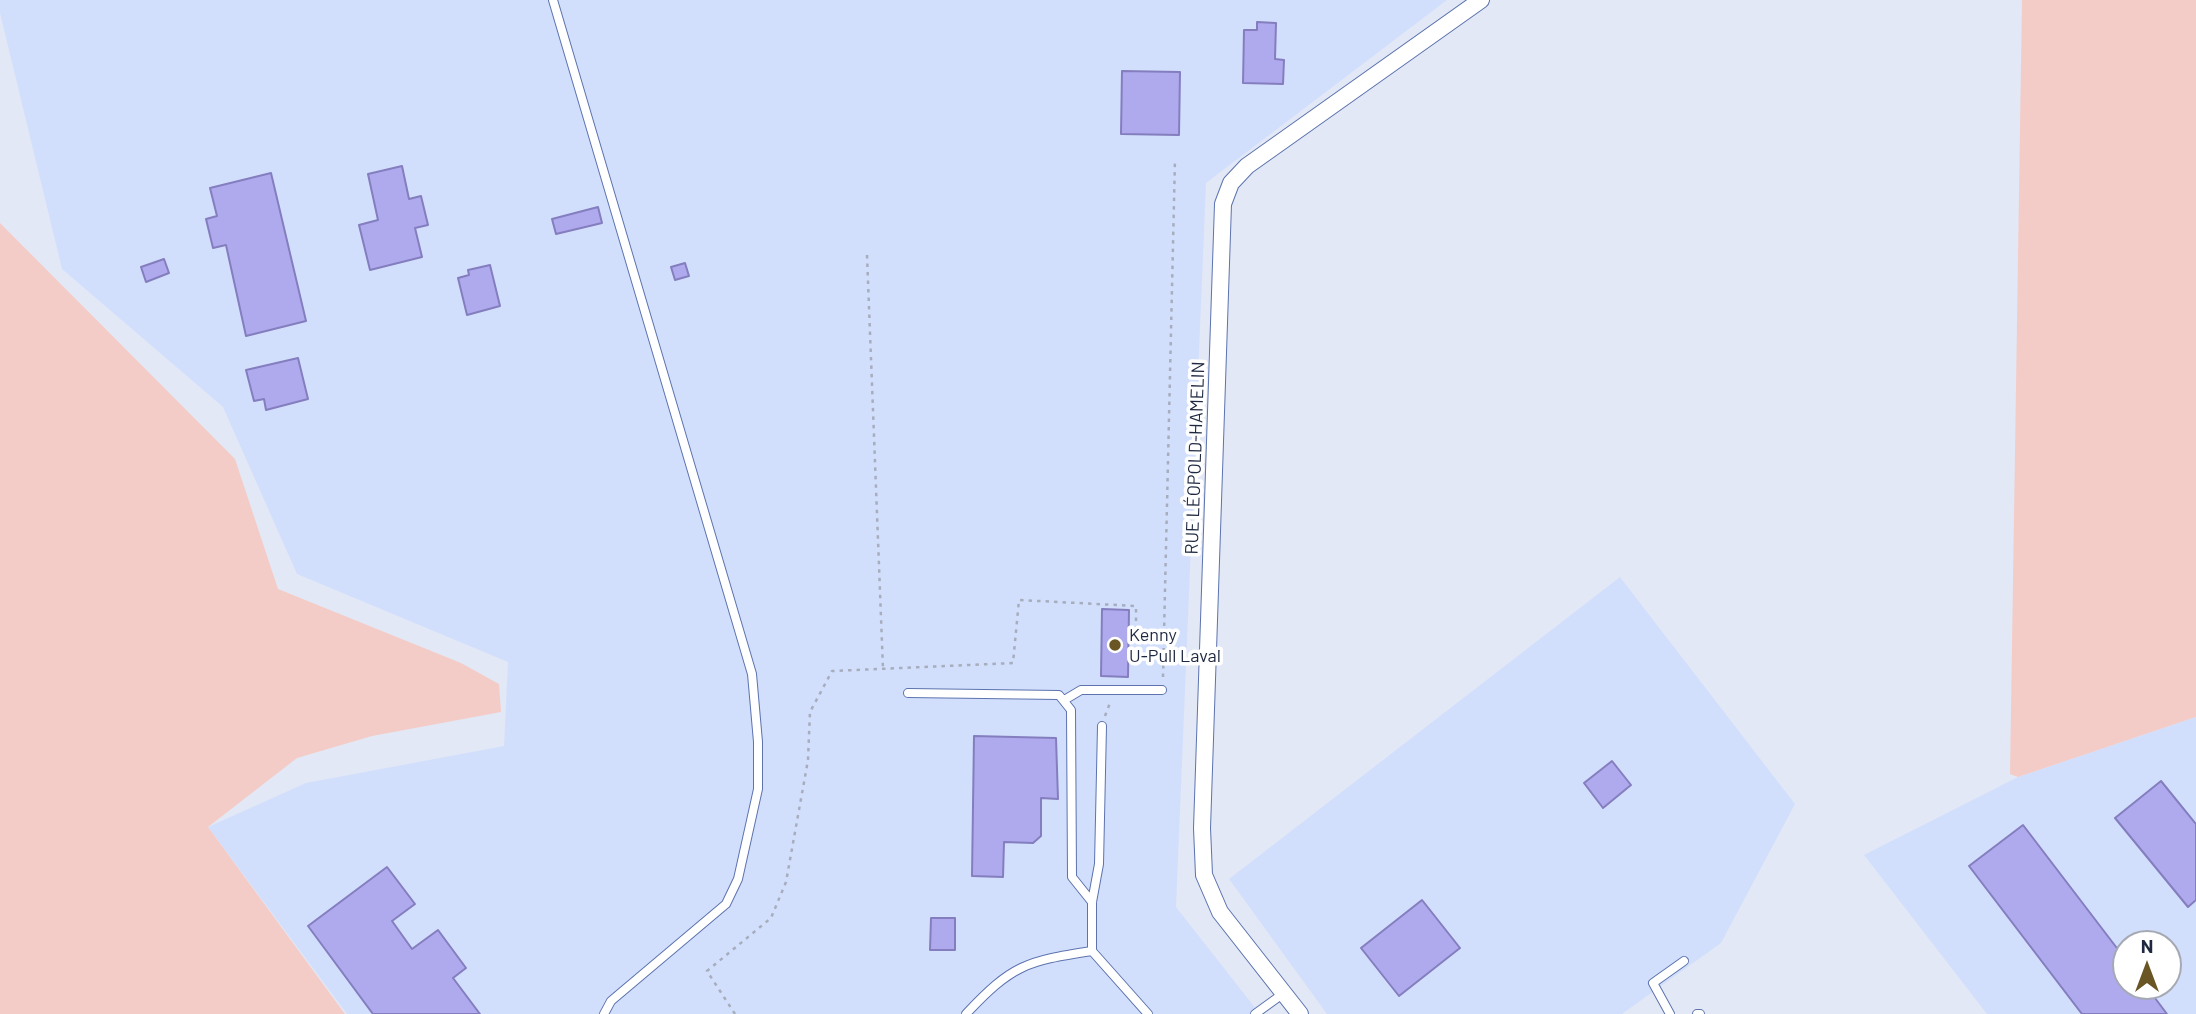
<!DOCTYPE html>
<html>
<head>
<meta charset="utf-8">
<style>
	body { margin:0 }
	#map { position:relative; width:2196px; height:1014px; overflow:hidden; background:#e2e8f5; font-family:Barlow,sans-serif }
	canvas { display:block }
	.north { position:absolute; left:2112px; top:930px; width:70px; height:70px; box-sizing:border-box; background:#fff; border:2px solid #a5a9b3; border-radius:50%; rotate:0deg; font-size:19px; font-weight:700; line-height:28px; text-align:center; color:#1e2840 }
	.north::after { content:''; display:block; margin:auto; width:24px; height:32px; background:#6a5625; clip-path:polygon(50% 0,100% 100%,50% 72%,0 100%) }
</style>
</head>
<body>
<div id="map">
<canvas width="2196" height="1014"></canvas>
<div class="north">N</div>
</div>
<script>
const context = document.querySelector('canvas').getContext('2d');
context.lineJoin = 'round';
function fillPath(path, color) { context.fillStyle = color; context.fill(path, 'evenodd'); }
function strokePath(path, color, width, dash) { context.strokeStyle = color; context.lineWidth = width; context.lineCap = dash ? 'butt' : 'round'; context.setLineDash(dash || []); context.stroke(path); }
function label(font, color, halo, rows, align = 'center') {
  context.font = font + ' Barlow,sans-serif'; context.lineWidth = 7; context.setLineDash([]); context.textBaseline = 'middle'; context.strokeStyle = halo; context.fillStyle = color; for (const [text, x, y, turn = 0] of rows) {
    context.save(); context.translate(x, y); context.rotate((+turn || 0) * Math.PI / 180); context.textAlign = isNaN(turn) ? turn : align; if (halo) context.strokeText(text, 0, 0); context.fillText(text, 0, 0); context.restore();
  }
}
fillPath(new Path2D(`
	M0 0H1447L1206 183 1176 907 1260 1014H347L208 827 306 783 504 746 508 662 297 574 223 407 62 269 0 13Z
	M1620 577 1795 804 1721 943 1622 1014H1327L1229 879Z
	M2196 717V1014H1987L1864 855 2018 777ZM2126 944H2168V986H2126Z`), '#d2dffc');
fillPath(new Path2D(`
	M2022 0H2196V717L2018 777 2010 774Z
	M0 223 235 459 278 589 461 663 499 684 501 712 372 736 297 758 208 827 345 1014H0Z`), '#f4ccc7');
const building = new Path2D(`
	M1257 22 1276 23 1275 59 1284 60 1283 84 1243 83 1244 30H1257Z
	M1122 71 1180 72 1179 135 1121 134Z
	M402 166 409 199 421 196 428 225 415 228 422 257 370 270 359 225 378 220 368 174Z
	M271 173 306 321 246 336 226 245 213 248 206 219 217 216 210 188Z
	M598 207 602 223 556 234 552 219Z
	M164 259 169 273 146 282 141 267Z
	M685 263 689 276 675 280 671 267Z
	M490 265 500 306 467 315 458 278 469 275 468 270Z
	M298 358 308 399 266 410 264 399 254 401 246 370Z
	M1102 609 1129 610 1128 677 1101 676Z
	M974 736 1056 738 1058 799 1041 798V836L1033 843 1004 842 1003 877 972 876Z
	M1612 761 1631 785 1603 808 1584 783Z
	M2161 781 2196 824V900L2188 907 2115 818Z
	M2023 825 2126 960V986H2146L2167 1014H2082L1969 866Z
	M387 867 415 904 392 921 412 949 438 930 466 968 453 978 480 1014H373L308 926Z
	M1422 900 1460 948 1399 996 1361 948Z
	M931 918H955V950H930Z`);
fillPath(building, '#afaaee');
strokePath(building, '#847ebf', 2);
const lane = new Path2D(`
	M553 0 752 674 758 742V789L738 879 726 904 611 1001 604 1014
	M908 693 1059 695 1071 710 1072 877 1092 902
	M1066 699 1081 690H1162
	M1092 951 1148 1014
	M966 1014C1012 965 1026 961 1092 951V902L1099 864 1102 726
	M1255 1014 1284 993
	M1670 1014 1653 983 1684 961
	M1697 1014H1700`);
const street = new Path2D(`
	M1300 1014 1220 912 1204 875 1202 828 1223 204 1231 183 1247 166 1481 0`);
strokePath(lane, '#5c73ae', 10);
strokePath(street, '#5c73ae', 18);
strokePath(new Path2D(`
	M867 255 883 669
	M1163 677 1175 159
	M1105 716 1110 703
	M735 1014 707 971 771 918 786 882 808 760 810 712 832 671 1013 663 1019 600 1136 606V642H1129`), '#a6adbd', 2.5, [3.5, 5]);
strokePath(lane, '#fff', 8);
strokePath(street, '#fff', 16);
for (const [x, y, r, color] of [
	[1115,645,7,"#6a5625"]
]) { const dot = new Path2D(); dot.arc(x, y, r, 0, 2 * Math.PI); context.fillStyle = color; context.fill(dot); strokePath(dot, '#fff', 2.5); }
label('18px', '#1e2840', '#fff', [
	["RUE LÉOPOLD-HAMELIN",1195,458,-88]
]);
label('18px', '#1e2840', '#fff', [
	["Kenny",1129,635],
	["U-Pull Laval",1129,656]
], 'left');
</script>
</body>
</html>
